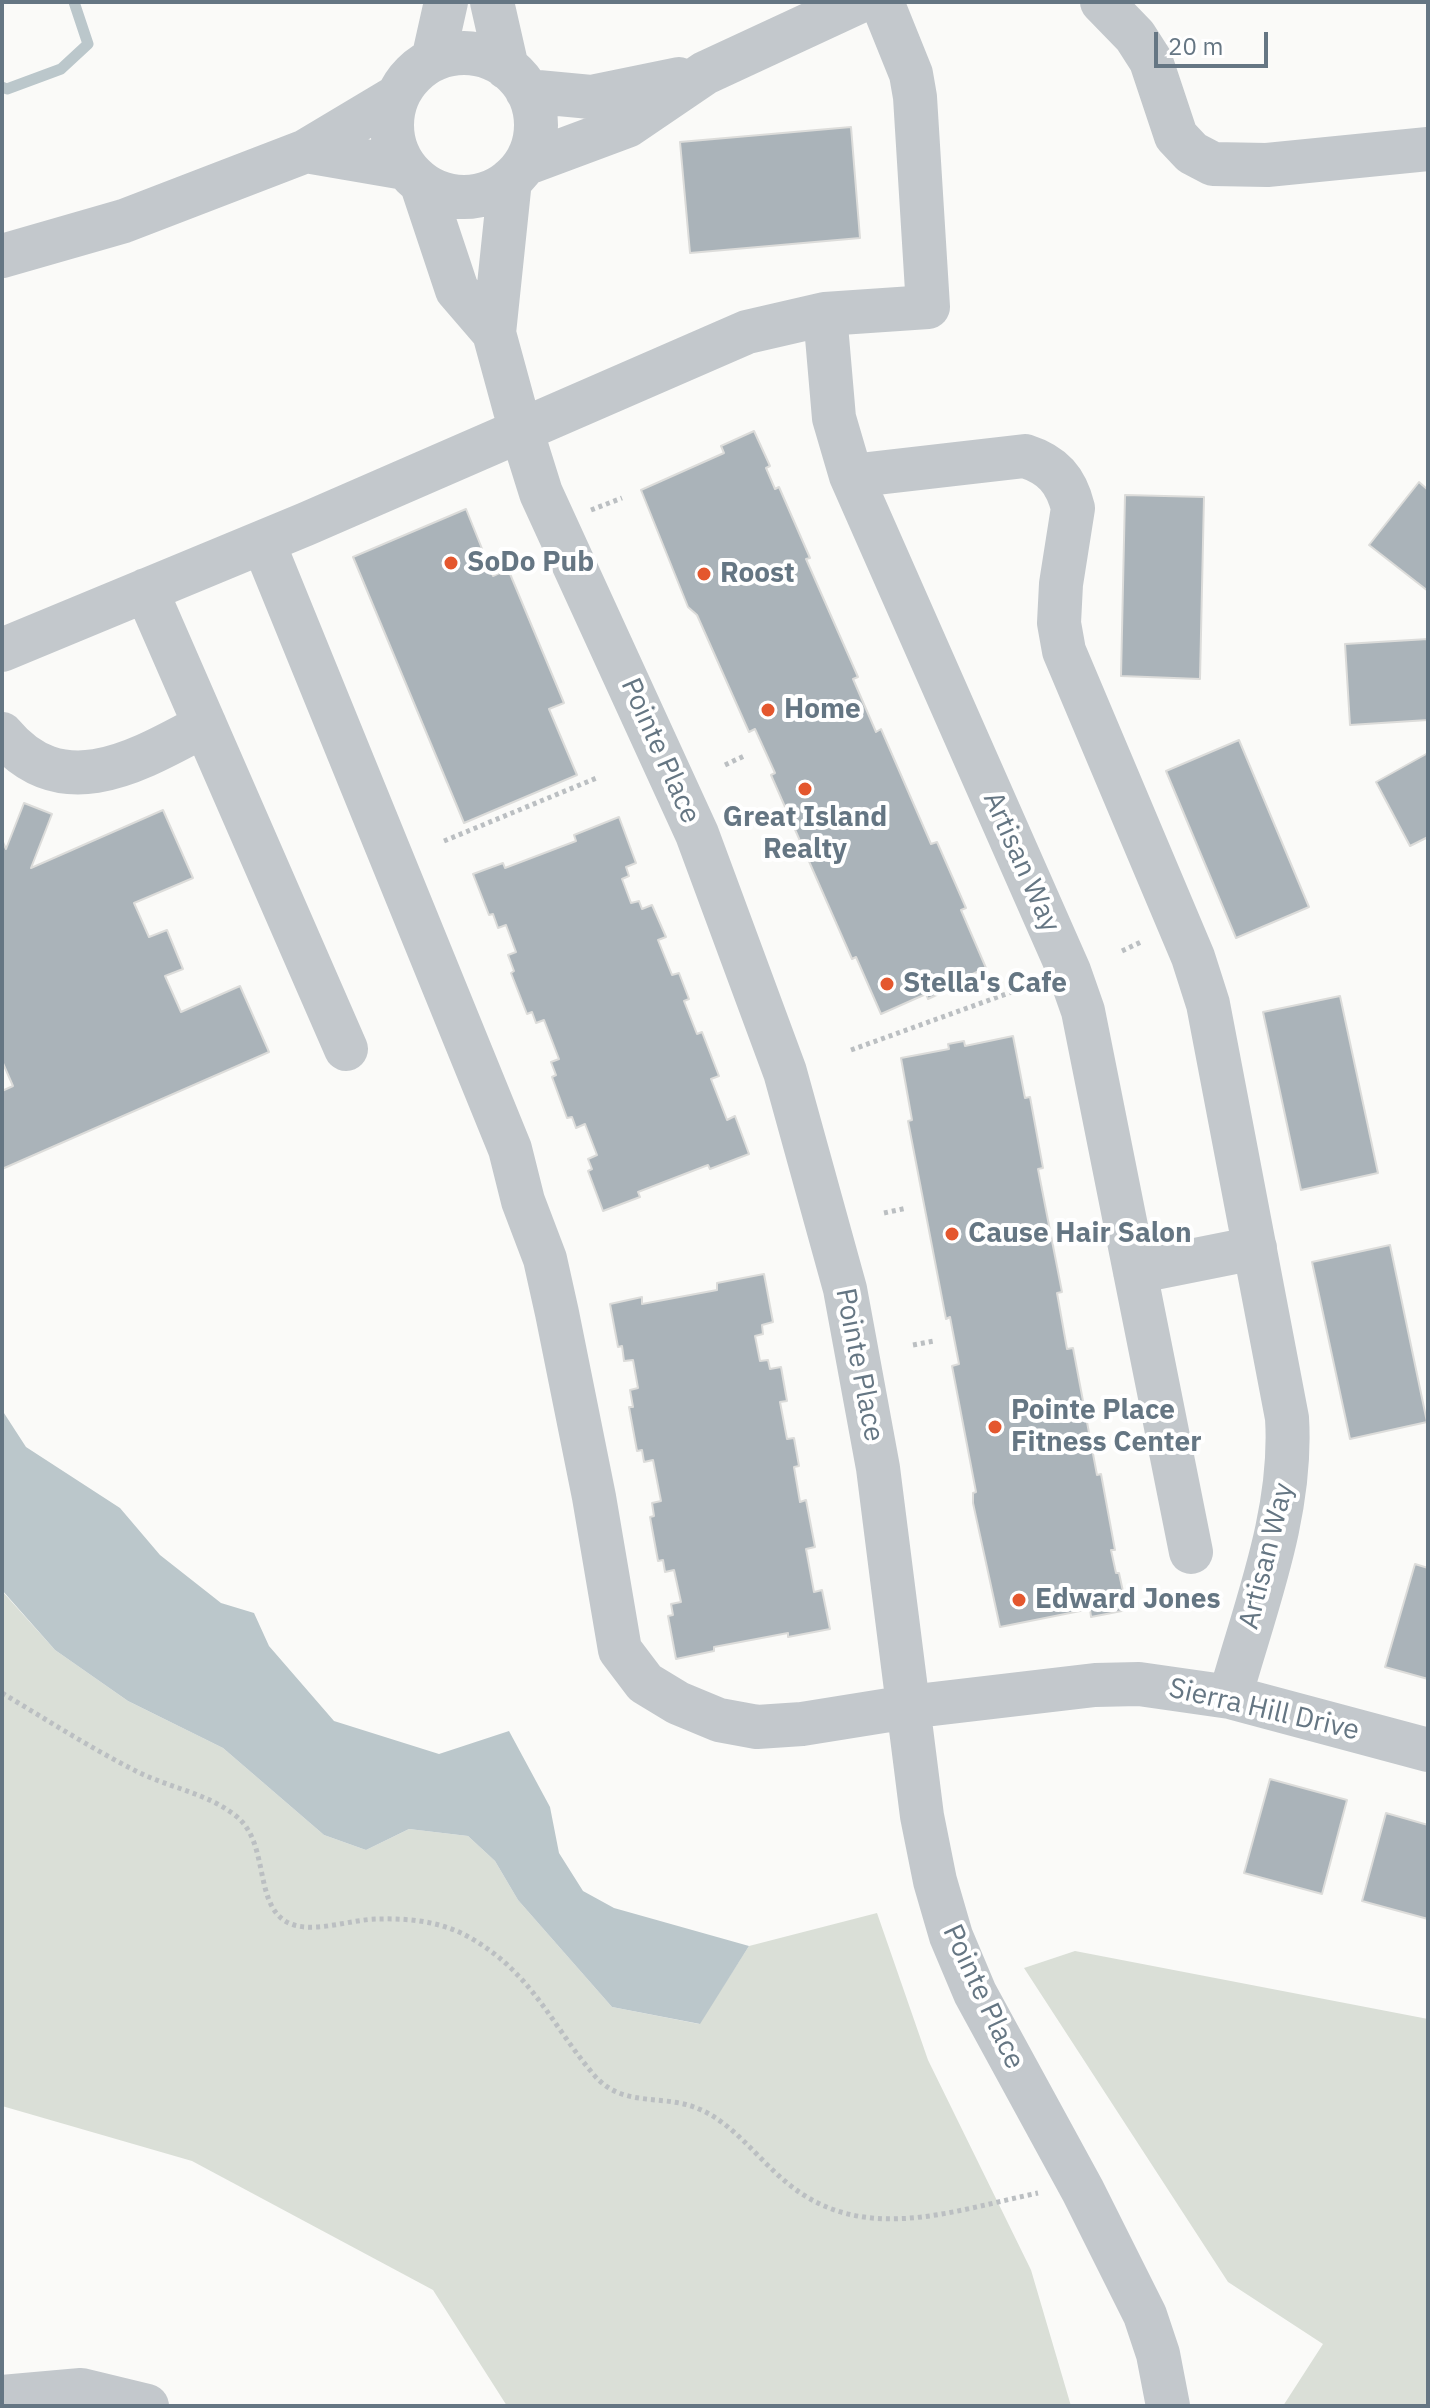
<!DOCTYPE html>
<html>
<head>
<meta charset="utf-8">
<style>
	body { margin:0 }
	#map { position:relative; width:1430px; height:2408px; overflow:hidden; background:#fafaf8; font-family:"IBM Plex Sans",sans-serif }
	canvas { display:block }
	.frame { position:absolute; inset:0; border:4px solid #657683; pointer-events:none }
	.scale { position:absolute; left:1154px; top:32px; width:114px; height:36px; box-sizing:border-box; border:4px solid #657683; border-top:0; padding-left:10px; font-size:24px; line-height:28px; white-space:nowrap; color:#657683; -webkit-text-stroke:6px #fff; paint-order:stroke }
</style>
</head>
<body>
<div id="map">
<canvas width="1430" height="2408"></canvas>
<div class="frame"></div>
<div class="scale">20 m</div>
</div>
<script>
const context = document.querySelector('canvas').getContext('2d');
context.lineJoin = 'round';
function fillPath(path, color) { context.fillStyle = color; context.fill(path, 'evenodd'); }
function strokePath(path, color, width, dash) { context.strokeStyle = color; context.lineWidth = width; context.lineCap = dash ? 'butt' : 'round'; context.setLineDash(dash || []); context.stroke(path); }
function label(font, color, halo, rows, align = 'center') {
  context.font = font + ' "IBM Plex Sans",sans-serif'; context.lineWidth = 8; context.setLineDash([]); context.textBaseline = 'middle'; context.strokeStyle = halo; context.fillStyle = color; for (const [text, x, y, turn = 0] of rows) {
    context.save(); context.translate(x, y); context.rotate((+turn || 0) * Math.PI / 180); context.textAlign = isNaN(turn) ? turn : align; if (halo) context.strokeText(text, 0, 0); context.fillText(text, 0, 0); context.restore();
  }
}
fillPath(new Path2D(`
	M2 1591 55 1650 128 1701 223 1748 324 1835 366 1850 409 1829 468 1836 495 1861 518 1900 612 2007 699 2024 749 1946 877 1913 928 2060 1031 2270 1071 2406H507L433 2290 192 2161 2 2106Z
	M1075 1951 1428 2019V2406H1283L1323 2344 1228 2282 1024 1968Z`), '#dadfd7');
fillPath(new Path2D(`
	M2 1410 26 1447 120 1508 160 1555 221 1603 254 1613 269 1646 334 1721 439 1754 509 1731 550 1807 559 1853 583 1891 614 1908 749 1946 700 2024 612 2007 518 1900 495 1861 468 1836 409 1829 366 1850 324 1835 223 1748 128 1701 55 1650 2 1590Z`), '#bbc7cb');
strokePath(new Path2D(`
	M2 87 7 89 61 69 88 44 74 2`), '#bbc7cb', 11);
const building = new Path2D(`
	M851 127 860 238 690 253 680 142Z
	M754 431 770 466 766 468 775 489 779 487 810 558 806 559 858 677 853 679 876 732 881 729 931 844 937 842 966 908 961 910 986 968 941 988 943 992 928 999 926 994 881 1014 856 957 852 959 771 775 775 773 755 729 749 732 697 615 688 607 641 490 724 453 721 446Z
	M1419 482 1428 490V591L1369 545Z
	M1125 495 1204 497 1200 679 1121 676Z
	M466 509 493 576 508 569 564 703 549 709 577 775 464 823 353 557Z
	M1428 639V720L1350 725 1345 644Z
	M1239 740 1309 907 1236 938 1166 771Z
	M1428 753V837L1410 846 1376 782Z
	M24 803 52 814 31 868 163 810 193 878 134 903 149 937 167 930 183 969 165 976 181 1012 240 986 269 1052 2 1169V1091L13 1086 2 1061V840L6 849Z
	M619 817 636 863 626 867 629 876 622 879 631 903 639 901 642 909 652 905 666 937 658 940 672 975 679 973 689 999 684 1001 697 1034 702 1032 719 1076 711 1079 727 1120 735 1116 749 1154 710 1169 708 1165 638 1192 640 1197 603 1211 588 1171 592 1169 588 1159 597 1155 585 1124 576 1128 572 1117 567 1118 552 1077 556 1075 551 1062 559 1059 544 1020 536 1023 532 1012 527 1014 511 973 514 971 508 955 516 952 506 925 498 928 493 914 489 915 473 874 503 863 505 868 576 841 574 835Z
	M1340 996 1378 1173 1301 1190 1263 1012Z
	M1013 1036 1025 1098 1030 1097 1043 1168 1038 1169 1062 1292 1057 1293 1067 1349 1073 1348 1097 1475 1101 1474 1115 1550H1111L1116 1573H1119L1127 1610 1091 1617 1090 1609 1000 1627 973 1503V1493L976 1492 952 1366 959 1364 950 1317 946 1319 908 1121 912 1120 901 1058 949 1049 948 1044 964 1041 965 1046Z
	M1390 1245 1427 1422 1350 1439 1312 1262Z
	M764 1274 773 1322 762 1325 763 1334 755 1336 760 1361 768 1360 770 1369 781 1367 787 1401 780 1402 787 1439 794 1438 799 1466 794 1467 800 1502 806 1500 815 1547 806 1549 814 1592 822 1590 830 1629 788 1637V1633L714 1647V1651L676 1659 668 1616 673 1615 671 1604 681 1602 674 1570 665 1572 663 1560 658 1561 650 1517 654 1516 652 1503 661 1501 653 1460 644 1462 642 1450 637 1451 629 1407H633L630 1390 638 1388 633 1360 624 1361 622 1346 618 1347 610 1304 642 1297V1304L717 1290V1283Z
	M1415 1564 1428 1568V1679L1385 1667Z
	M1270 1779 1347 1800 1322 1894 1244 1873Z
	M1386 1813 1428 1825V1919L1362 1901Z`);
fillPath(building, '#aab3b9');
strokePath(building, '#dcdcda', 2);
strokePath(new Path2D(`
	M591 510 622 498
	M725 765 744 756
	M444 841 599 777
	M1122 951 1143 941
	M851 1050 1031 985
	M884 1213 907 1208
	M913 1345 934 1341
	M2 1693C47 1720 92 1749 138 1772 170 1788 207 1793 236 1816 269 1842 254 1901 285 1921 309 1936 350 1919 378 1919 412 1918 445 1922 474 1940 533 1975 553 2027 594 2075 623 2109 663 2093 699 2109 733 2123 758 2159 786 2182 862 2246 951 2211 1038 2193`), '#bbbfc2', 5, [4, 4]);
strokePath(new Path2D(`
	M492 2 507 68
	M1102 2 1135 36 1151 61 1176 136 1192 153 1213 164 1267 165 1428 149
	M392 125a72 72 0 1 1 144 0a72 72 0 1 1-144 0Z
	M433 60 446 2
	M527 91 591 97 679 79
	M306 151 405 168
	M525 164 627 126 705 73 858 2
	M510 180 494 333 515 410 541 493 697 834 785 1072 845 1289 878 1468 922 1816 935 1881 951 1936 975 1993 1083 2191 1145 2315 1158 2354 1168 2406
	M422 185 457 290 494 333
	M2 256 124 221 306 151 398 96
	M825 314 834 418 851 476 1069 971 1083 1011 1191 1552
	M851 476 1025 456C1053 465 1066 480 1073 508L1061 584 1059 623 1064 651 1193 957 1208 1004 1287 1418C1293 1513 1255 1607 1230 1697
	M263 542 510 1149 523 1201 545 1259 557 1313 594 1497 620 1650 645 1683 678 1703 719 1720 757 1727 802 1724 908 1707 1095 1685 1139 1684 1230 1697 1428 1750
	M146 590 346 1049
	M2 650 306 524 747 332 825 314 928 307 915 97 911 74 882 2
	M2 734C63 807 139 760 205 725
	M1135 1272 1255 1248
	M2 2397 81 2390 147 2406`), '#c3c8cc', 44);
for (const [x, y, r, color] of [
	[451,563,8,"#e4572e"],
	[704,574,8,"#e4572e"],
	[768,710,8,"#e4572e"],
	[805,789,8,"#e4572e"],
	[887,984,8,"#e4572e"],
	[952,1234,8,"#e4572e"],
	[995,1427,8,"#e4572e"],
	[1019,1600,8,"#e4572e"]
]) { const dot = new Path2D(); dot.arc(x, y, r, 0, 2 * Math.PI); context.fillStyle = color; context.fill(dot); strokePath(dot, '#fff', 3); }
label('bold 28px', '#657683', '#fff', [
	["SoDo Pub",467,563],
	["Roost",720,574],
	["Home",784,710],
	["Great Island",805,818,"center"],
	["Realty",805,850,"center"],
	["Stella's Cafe",903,984],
	["Cause Hair Salon",968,1234],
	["Pointe Place",1011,1411],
	["Fitness Center",1011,1443],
	["Edward Jones",1035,1600]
], 'left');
label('28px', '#657683', '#fff', [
	["Pointe Place",660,751,66],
	["Artisan Way",1021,862,66],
	["Pointe Place",859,1365,79],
	["Artisan Way",1267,1556,-76],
	["Sierra Hill Drive",1264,1710,13],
	["Pointe Place",983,1997,65]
]);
</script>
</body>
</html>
